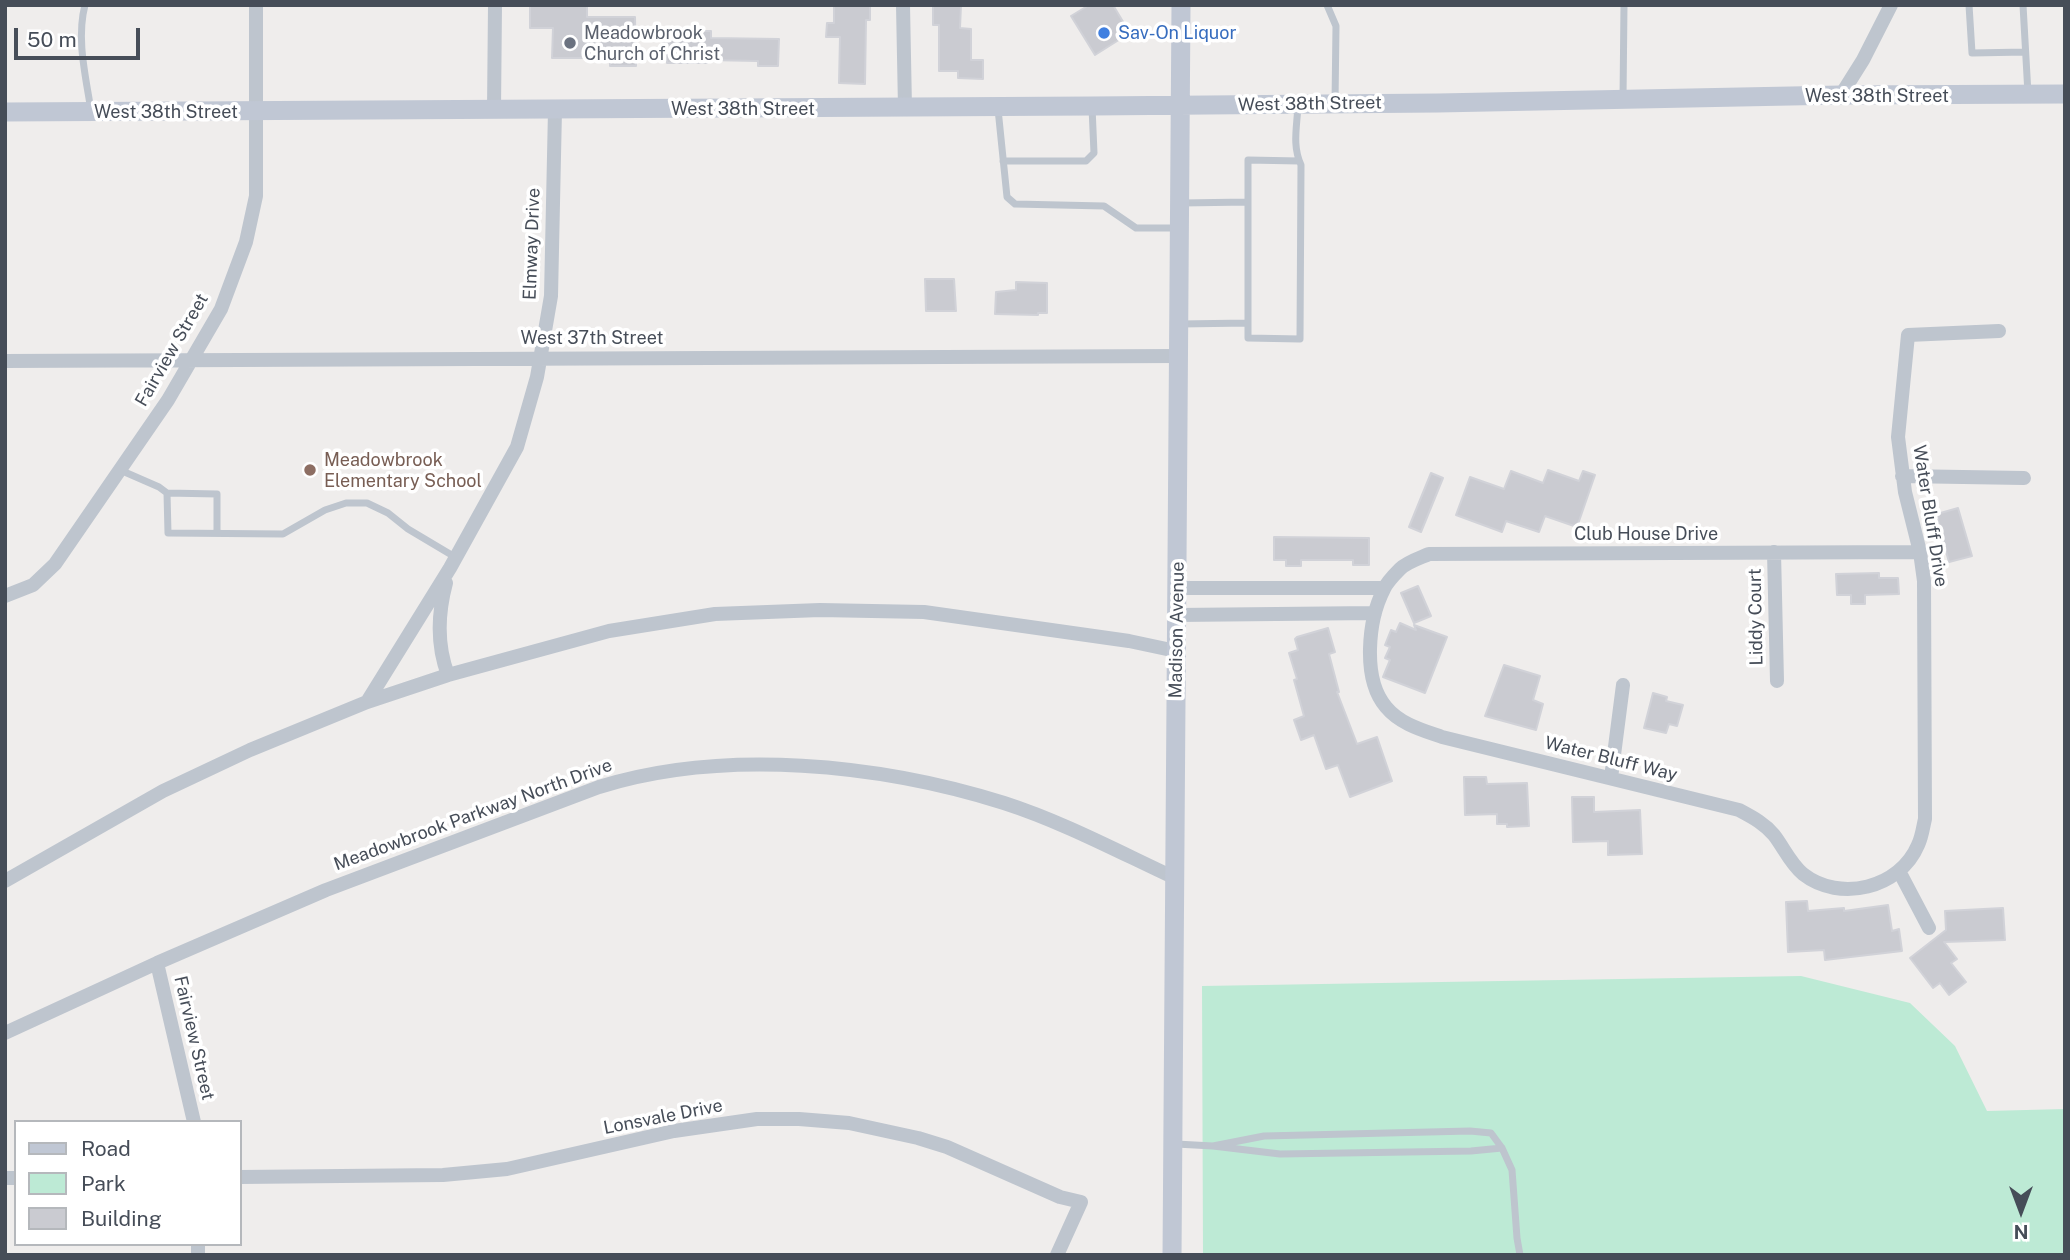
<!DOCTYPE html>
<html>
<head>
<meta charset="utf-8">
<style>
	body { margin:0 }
	#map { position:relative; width:2070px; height:1260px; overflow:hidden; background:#efedec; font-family:"Public Sans",sans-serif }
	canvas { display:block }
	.frame { position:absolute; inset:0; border:7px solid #464d58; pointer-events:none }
	.legend { position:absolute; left:14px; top:1120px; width:228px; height:126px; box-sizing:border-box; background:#fff; border:2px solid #b5b8bc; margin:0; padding:9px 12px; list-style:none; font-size:21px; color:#464d58 }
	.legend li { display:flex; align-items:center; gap:14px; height:35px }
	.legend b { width:35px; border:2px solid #b5b8bc }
	.north { position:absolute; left:1986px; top:1176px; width:70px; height:70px; -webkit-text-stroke:5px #fff; paint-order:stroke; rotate:180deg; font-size:19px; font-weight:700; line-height:28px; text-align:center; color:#464d58 }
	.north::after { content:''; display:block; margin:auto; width:24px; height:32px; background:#464d58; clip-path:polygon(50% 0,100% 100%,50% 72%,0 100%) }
	.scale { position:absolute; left:14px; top:28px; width:126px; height:32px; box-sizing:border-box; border:4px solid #464d58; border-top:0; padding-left:9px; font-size:21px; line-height:24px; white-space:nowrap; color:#464d58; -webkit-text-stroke:5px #fff; paint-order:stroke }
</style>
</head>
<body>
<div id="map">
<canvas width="2070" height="1260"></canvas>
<div class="frame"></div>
<ul class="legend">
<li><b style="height:9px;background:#c0c7d4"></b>Road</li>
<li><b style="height:19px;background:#bdead5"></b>Park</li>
<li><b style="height:19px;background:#cacbd1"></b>Building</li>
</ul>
<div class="north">N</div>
<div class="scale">50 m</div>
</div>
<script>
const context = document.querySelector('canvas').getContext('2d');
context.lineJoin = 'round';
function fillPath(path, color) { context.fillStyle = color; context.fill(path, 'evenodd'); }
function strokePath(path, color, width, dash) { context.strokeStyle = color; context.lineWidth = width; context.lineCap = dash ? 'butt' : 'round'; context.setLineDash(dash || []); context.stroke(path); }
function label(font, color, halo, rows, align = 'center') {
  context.font = font + ' "Public Sans",sans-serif'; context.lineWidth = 7; context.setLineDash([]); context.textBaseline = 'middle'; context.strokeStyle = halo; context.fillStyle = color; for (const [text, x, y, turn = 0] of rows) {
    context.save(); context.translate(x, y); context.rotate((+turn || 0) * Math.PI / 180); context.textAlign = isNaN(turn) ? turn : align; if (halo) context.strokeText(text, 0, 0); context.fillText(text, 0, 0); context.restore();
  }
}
fillPath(new Path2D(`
	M1801 976 1910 1003 1955 1046 1987 1111 2065 1109V1255H1203L1202 986Z`), '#bdead5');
const building = new Path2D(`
	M530 5H587V17H635L636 66H610V58H552L553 28H530Z
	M834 5H870V20H866L865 84 839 83 840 37H826L827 23H834Z
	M933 5H961L960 28 971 29V60H983V79L958 78V71H939V25H933Z
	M1089 5H1113L1128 30 1125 36 1095 55 1071 16Z
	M675 28H700V31H711V38L779 39 778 66H758V61L707 60V63H667V61H664L663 32H675Z
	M925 279H954L956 311H926Z
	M1016 282 1047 283V313H1038V315L995 314 996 292 1016 290Z
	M1548 470 1579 481 1583 471 1595 475 1577 527 1545 516 1539 532 1506 521 1502 532 1456 515 1470 477 1504 489 1511 471 1543 483Z
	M1431 473 1443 478 1421 532 1409 527Z
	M1958 508 1972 556 1949 562 1945 548 1940 549 1934 526 1939 524 1937 514Z
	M1274 537 1369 538V565H1353V560H1301V566H1286V560H1274Z
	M1879 573V578H1898L1899 594 1865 595V604H1851V595H1837L1836 574Z
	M1418 586 1431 616 1414 623 1401 593Z
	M1400 623 1416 630 1414 625 1447 637 1425 693 1383 677 1390 660 1385 658 1390 647 1385 645 1391 630 1396 632Z
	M1328 628 1335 652 1329 654 1339 692H1337L1357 744 1377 737 1392 781 1350 797 1338 765 1326 769 1314 735 1301 740 1294 720 1304 716 1294 680 1297 679 1289 653 1298 650 1295 639 1297 637Z
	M1504 665 1540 676 1533 700 1543 704 1536 730 1485 716Z
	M1653 693 1667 697 1666 701 1683 705 1677 726 1669 724 1666 733 1644 728Z
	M1464 777H1486L1487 784 1527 783 1529 826 1507 827V824H1497V814L1465 815Z
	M1572 797H1594V812L1640 810 1642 854 1608 855V841L1573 842Z
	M1807 901 1808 911 1844 908V911L1888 905 1892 931 1899 929 1902 951 1825 960 1824 950 1788 952 1786 902Z
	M2003 908 2005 940 1944 942 1957 959 1951 963 1966 982 1949 995 1940 983 1933 988 1910 958 1946 930 1945 911Z`);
fillPath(building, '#cacbd1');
strokePath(building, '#d1d2d8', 2);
strokePath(new Path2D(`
	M85 5C76 39 86 77 91 111
	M1327 5 1336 26 1335 103
	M1969 5 1972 53 2025 52
	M2023 5 2028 94
	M1623 99 1624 5
	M1298 105C1297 127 1292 145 1301 165L1300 339 1248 338V160L1299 161
	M998 109 1007 197 1015 204 1104 206 1136 228H1179
	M1003 161H1086L1094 153 1092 107
	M1181 203 1248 202
	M1180 324 1248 323
	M120 470 159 487 167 493 168 533 283 534 325 510 346 503H367L388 513 408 529 455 557
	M167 493 217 494V533
	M1176 1144 1213 1146
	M1502 1148 1471 1151 1280 1154 1213 1146 1264 1136 1470 1131 1491 1133 1502 1148 1512 1170 1517 1238 1520 1255`), '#bec5ce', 7);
strokePath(new Path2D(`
	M903 5 905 108
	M1841 95 1863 60 1891 5
	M494 110 495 5
	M5 361 1179 356
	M1902 476 2024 478
	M1774 552 1777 681
	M1920 552 1429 554C1420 558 1407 562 1400 569 1395 574 1387 582 1384 589 1368 620 1362 679 1386 707 1400 724 1422 730 1442 737L1739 810C1752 817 1764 823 1774 835 1784 848 1790 863 1803 874 1840 903 1900 888 1918 845 1922 837 1923 827 1925 819L1924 581 1920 552 1905 492 1898 437 1908 335 1999 331
	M446 583C438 613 437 646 448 675
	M1177 588H1384
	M5 596 33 585 55 564 168 400 221 309 246 242 256 196V5
	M1177 615 1375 613
	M367 702 450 568 517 447 537 377 551 296 555 110
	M1611 778 1623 685
	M1899 871 1929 928
	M5 881 163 791 250 750 367 702 448 675 609 631 715 614 820 610 924 612 1129 641 1176 651
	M157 963 194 1122
	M5 1033 157 963 326 890 599 787C724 748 880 764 1004 803 1063 822 1119 852 1175 878
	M240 1177 443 1175 507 1169 674 1131 757 1119H799L849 1123 918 1138 947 1147 1060 1197 1081 1202 1057 1255
	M5 1178H16
	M198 1244V1255`), '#bec5ce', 14);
strokePath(new Path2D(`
	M5 112 1092 106 1438 103 1841 95 2065 94
	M1172 1255 1181 5`), '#c0c7d4', 19);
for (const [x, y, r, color] of [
	[1104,33,7,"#3f7fe0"],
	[570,43,7,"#6b7280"],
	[310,470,7,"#8d6e63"]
]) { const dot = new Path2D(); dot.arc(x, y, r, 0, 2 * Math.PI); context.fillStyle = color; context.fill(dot); strokePath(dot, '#fff', 2.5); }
label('18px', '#5b616d', '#fff', [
	["Meadowbrook",584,33],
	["Church of Christ",584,54]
], 'left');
label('18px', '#366cbe', '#fff', [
	["Sav-On Liquor",1118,33]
], 'left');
label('18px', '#464d58', '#fff', [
	["West 38th Street",1877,96],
	["West 38th Street",1310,104,-1],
	["West 38th Street",743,109],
	["West 38th Street",166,112],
	["Elmway Drive",532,244,-88],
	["West 37th Street",592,338],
	["Fairview Street",172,350,-60],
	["Water Bluff Drive",1930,516,81],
	["Club House Drive",1646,534],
	["Liddy Court",1756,617,-91],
	["Madison Avenue",1177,630,-89],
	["Water Bluff Way",1611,759,14],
	["Meadowbrook Parkway North Drive",473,815,-20],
	["Fairview Street",194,1038,77],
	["Lonsvale Drive",663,1117,-11]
]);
label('18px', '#785e54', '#fff', [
	["Meadowbrook",324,460],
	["Elementary School",324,481]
], 'left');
</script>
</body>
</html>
